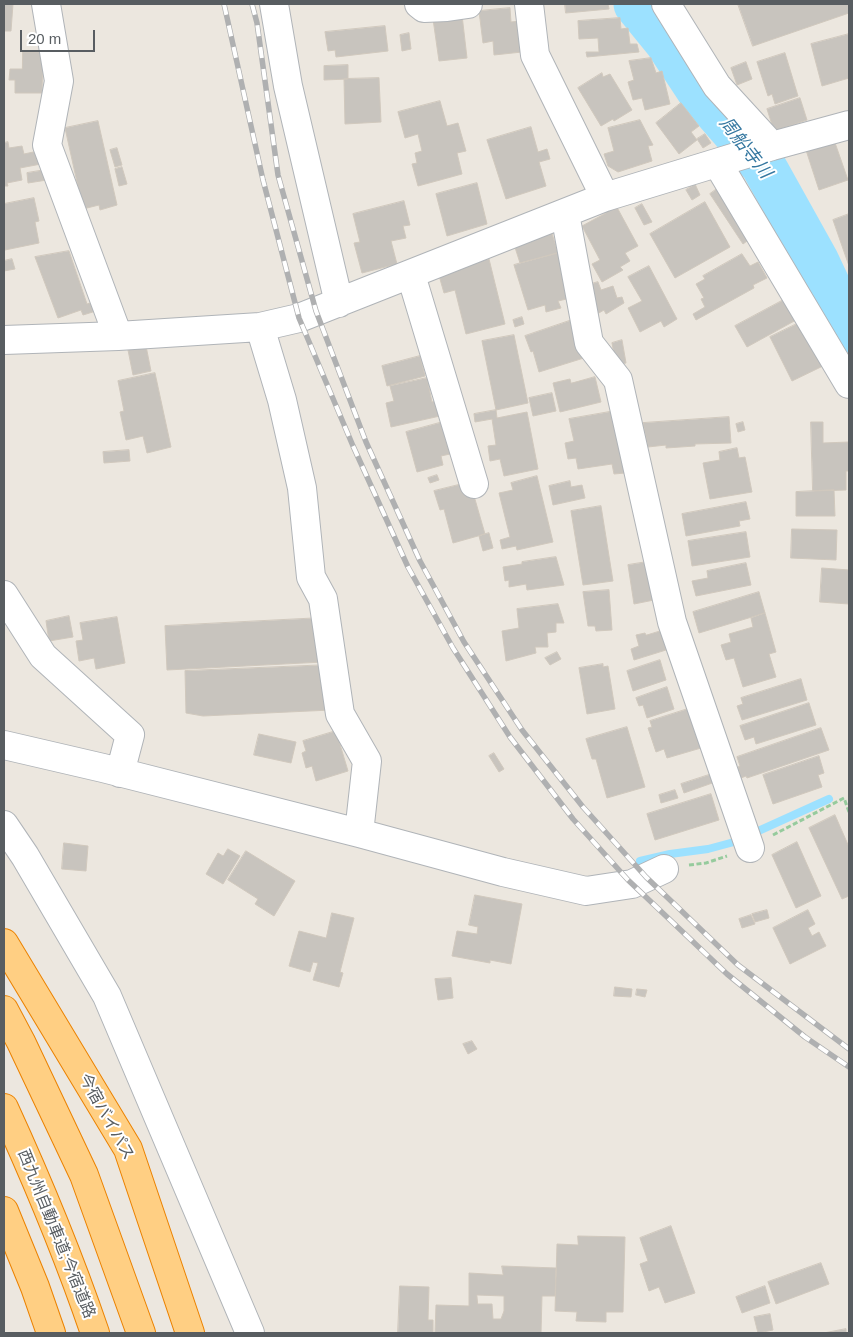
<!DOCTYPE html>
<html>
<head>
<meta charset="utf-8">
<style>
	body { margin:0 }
	#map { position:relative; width:853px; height:1337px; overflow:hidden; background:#ece7df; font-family:Helvetica,sans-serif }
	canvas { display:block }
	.frame { position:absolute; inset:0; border:5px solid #585d61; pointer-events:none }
	.scale { position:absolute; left:20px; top:30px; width:75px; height:22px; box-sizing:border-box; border:2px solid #585d61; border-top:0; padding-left:6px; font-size:15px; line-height:18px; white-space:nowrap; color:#585d61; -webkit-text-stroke:4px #fff; paint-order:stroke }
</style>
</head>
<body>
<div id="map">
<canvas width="853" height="1337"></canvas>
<div class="frame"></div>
<div class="scale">20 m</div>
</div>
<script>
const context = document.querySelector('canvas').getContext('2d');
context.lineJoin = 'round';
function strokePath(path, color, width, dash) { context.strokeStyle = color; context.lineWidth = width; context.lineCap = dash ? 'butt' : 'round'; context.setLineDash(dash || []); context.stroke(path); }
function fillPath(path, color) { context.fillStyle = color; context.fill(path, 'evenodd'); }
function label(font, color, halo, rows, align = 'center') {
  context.font = font + ' Helvetica,"Noto Sans JP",sans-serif'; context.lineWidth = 4; context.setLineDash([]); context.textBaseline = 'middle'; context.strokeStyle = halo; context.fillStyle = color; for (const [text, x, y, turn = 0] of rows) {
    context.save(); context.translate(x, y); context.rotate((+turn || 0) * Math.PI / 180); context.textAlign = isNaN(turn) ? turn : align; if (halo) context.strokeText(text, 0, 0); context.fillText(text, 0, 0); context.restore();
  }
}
strokePath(new Path2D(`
	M640 861 670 854 708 849 734 842 829 799`), '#9ce1ff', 8);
strokePath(new Path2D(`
	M636 4 667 42 702 95 763 165 817 262 849 330`), '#9ce1ff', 45);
const building = new Path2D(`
	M4 4H13L11 31H4Z
	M565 4H608L609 9 566 13Z
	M738 4H849V13L753 46Z
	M510 8 511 22 520 21 522 52 494 55 493 41 483 43 479 11Z
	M462 15 467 58 439 61 433 19Z
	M620 18 621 29 628 28 630 44H637L639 52 587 57 586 52H599L598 38 579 39 578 21Z
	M385 26 388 51 336 57 335 50 328 51 325 32Z
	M409 33 411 49 402 51 400 35Z
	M849 34V78L822 86 811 44Z
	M23 52H43L42 93H15V80H9L10 69H22Z
	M785 53 798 96 775 104 772 94 768 96 757 62Z
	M651 58 656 73 662 71 670 104 645 110 642 98 633 100 628 82 634 80 629 61Z
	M746 62 752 79 737 85 731 68Z
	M348 65V79L324 80V66Z
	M602 73 603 77 610 74 632 110 614 121 613 119 601 126 578 88Z
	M379 78 381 122 345 124 344 79Z
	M800 98 807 120 774 131 767 109Z
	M440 101 447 126 458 123 466 151 457 153 462 174 418 186 412 164 417 163 415 153 422 151 418 134 405 138 398 112Z
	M681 103 699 126 691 132 697 140 679 154 656 123Z
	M640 120 653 145 648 146 652 161 618 172 608 166 604 154 614 151 608 128Z
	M98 121 117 205 100 210 99 205 83 209 65 128Z
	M531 127 538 152 547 149 550 159 539 162 546 186 506 199 487 140Z
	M705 134 711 143 703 148 697 139Z
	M833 137 848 180 819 190 805 147Z
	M8 142 9 148 22 146 24 154 38 151 41 164 20 168 22 180 7 183 8 186H4V143Z
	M117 148 122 165 115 167 110 150Z
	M122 167 127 184 119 186 115 169Z
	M45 170 47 180 28 183 27 173Z
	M477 183 487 224 447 236 436 194Z
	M725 183 758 233 743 244 710 194Z
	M695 184 700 195 692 200 686 190Z
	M34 198 39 221 35 222 39 243 5 250 4 204Z
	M613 200 638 246 625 253 630 261 620 267 623 270 602 282 592 264 600 260 582 226 606 213 602 207Z
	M404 201 410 225 403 226 406 238 391 241 397 264 362 273 354 243 360 242 353 214Z
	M705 202 730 247 675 278 650 234Z
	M642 204 652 222 644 225 635 208Z
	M849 214V266L833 220Z
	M550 227 558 253 520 263 512 238Z
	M69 251 87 304 93 302 96 311 83 315 81 310 58 318 35 257Z
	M558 253 571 298 558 301 561 308 546 312 545 305 528 310 514 265Z
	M742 254 750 266 758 262 767 278 753 285 754 288 696 320 693 314 705 307 701 299 704 298 696 284 705 279 703 276Z
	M12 259 15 269 4 271V261Z
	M489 259 505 324 466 334 455 290 444 293 438 272Z
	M649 266 677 319 664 327 661 321 640 332 628 308 642 301 628 277Z
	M598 282 601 290 613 286 617 298 622 297 624 303 606 314 604 310 597 314 588 285Z
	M791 296 807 314 747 347 735 326Z
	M522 317 524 324 515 327 513 320Z
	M575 319 587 357 539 372 533 351 531 352 525 336Z
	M803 321 825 365 792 381 770 337Z
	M514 335 528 403 496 410 482 341Z
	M622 340 626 363 616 365 612 343Z
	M146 346 151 371 133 375 128 350Z
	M420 356 425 376 387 386 382 366Z
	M155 373 171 447 147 453 143 436 126 440 120 412 124 411 118 381Z
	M595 377 601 402 560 412 553 383 570 379 571 383Z
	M427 378 432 402 437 401 440 416 391 427 386 403 394 401 390 386Z
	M552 393 556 411 533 416 529 398Z
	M496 410 497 418 527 412 538 469 504 476 500 459 490 461 488 446 496 445 492 419 475 422 474 414Z
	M615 411 625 473 614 474 612 464 578 469 576 458 568 459 565 443 574 441 569 419Z
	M729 417 731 443 695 444V446L666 448V445L648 447 643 423Z
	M443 422 449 441H446L450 454 441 456 443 465 417 472 406 432Z
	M743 422 745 430 738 432 736 424Z
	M811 422H823V443L849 442V471H846V490L813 491Z
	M737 448 739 458 745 457 752 492 710 499 703 463 720 460 719 452Z
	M129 450 130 461 104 463 103 452Z
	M437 475 439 480 430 483 428 478Z
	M537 476 553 542 517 550 516 546 502 549 500 540 510 537 499 493 513 490 511 483Z
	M570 481 571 487 582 485 585 498 553 505 549 486Z
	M462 484 472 489 485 534 453 543 444 509 440 510 434 491Z
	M834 490 835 516H796V492Z
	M746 502 750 519 739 521 740 526 686 536 682 514Z
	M601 506 613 581 583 585 571 511Z
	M792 529 837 530 836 560 791 558Z
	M746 532 750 557 692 566 688 541Z
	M489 533 493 548 483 551 479 536Z
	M556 557 564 585 527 590 526 584 509 587V580L505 581 503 567 522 564V562Z
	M653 561 659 599 634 604 628 565Z
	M746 563 751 585 696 596 692 581 708 578 707 571Z
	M822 568 849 570V604L820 602Z
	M609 590 612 630 596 631 595 626H588L583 592Z
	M759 592 765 613 699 633 693 612Z
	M558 604 564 623H556V632L547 633 548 647H535L536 653 506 661 502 631 519 628 517 609Z
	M765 613 776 652 769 654 776 677 743 687 734 658 726 660 721 645 731 642 729 634 753 627 751 618Z
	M69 616 73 637 49 641 46 621Z
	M117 617 125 663 96 669 94 658 79 661 76 641 83 640 80 623Z
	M321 618 323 662 167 670 165 626Z
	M661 631 666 650 634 660 631 649 639 646 636 635 645 633 646 635Z
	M557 652 561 659 550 665 545 658Z
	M660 660 666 680 633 691 627 671Z
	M603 664V667L608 666 615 709 587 714 579 668Z
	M329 665 331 710 203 716 186 713 185 671Z
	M801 679 807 700 742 720 737 706 743 704 741 698Z
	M667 687 674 709 647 718 643 705 639 706 636 698Z
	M809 703 816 725 756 744 754 737 745 740 740 726Z
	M691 708 701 748 667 758 664 749 656 752 648 728 652 727 650 721Z
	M627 727 645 787 607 798 596 759H592L586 739Z
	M821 728 829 750 747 778 746 776 741 778 738 767 740 766 737 757Z
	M336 731 348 771 316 781 312 766 306 768 302 753 306 751 303 741Z
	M259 734 296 742 291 763 254 755Z
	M494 753 504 769 499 772 489 756Z
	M819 756 824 773 818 775 822 787 773 804 763 775Z
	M715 773 718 781 684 793 681 784Z
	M675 790 678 798 661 803 659 795Z
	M711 794 719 820 655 840 647 814Z
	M835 815 849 847V896L842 899 809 828Z
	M797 842 821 896 796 908 772 855Z
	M64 843 88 846 86 871 62 869Z
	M228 849 240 856 223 884 206 874 218 853 223 856Z
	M246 851 295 881 274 916 255 904 258 899 228 880Z
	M475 895 522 904 511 964 490 960V963L452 956 457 931 477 934 478 927 469 925Z
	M767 910 769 918 755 922 752 914Z
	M808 910 815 924 808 928 812 936 819 932 826 946 790 964 773 928Z
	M332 913 354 918 340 972 343 973 339 987 313 980 318 963 313 962 310 972 289 966 299 931 326 938Z
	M751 915 755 924 742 928 739 919Z
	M451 978 453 998 438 1000 435 979Z
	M615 987 632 989 631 997 614 996Z
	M637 989 647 990 645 997 636 995Z
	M472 1041 477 1049 468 1054 463 1044Z
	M671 1226 695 1293 665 1303 659 1287 649 1291 640 1264 648 1261 640 1238Z
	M578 1236 625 1237 623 1312H606V1322L576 1321 577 1312 555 1311 557 1244 578 1245Z
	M821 1263 829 1284 776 1304 768 1282Z
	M502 1266 556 1268 555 1296H542L541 1333H435L436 1305 469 1306V1273L503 1275ZM477 1295 504 1296V1311L501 1319H493L492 1304H478Z
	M400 1286 429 1287 428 1320H433V1333H398Z
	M765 1286 770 1303 742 1313 736 1297Z
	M770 1314 773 1330 758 1333 754 1317Z
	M846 1329V1333H824Z`);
fillPath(building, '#c8c4be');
strokePath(building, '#d0c8bd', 1);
const street = new Path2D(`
	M46 4 59 81 47 145 118 336
	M274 4 288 86 339 303
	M419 4 424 8 447 7 468 4
	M529 4 535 55 605 197
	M666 4 717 86 772 146
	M718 164 849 384
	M565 214 589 343 618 380 672 622 750 848
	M411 275 474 484
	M260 327 282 400 302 488 311 577 323 599 340 714 367 761 359 833
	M4 340 118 336 260 327 299 318 605 197 772 146 849 125
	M4 595 43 656 130 735 120 773
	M4 745 103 768 359 833 503 872 586 891 632 884 664 869
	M4 825 25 856 107 996 250 1333`);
const highway = new Path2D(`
	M4 943 128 1149 190 1333
	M4 1010 21 1042 84 1175 141 1333
	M4 1108C38 1182 69 1257 95 1333
	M4 1211 35 1287 51 1333`);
strokePath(street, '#b0b4b8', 30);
strokePath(highway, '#eb8200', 30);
strokePath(new Path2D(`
	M773 835 844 798 849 812
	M689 865 706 863 727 856`), '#96cb9d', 3, [5, 2.5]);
strokePath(street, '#fff', 28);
strokePath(highway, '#ffcf83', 28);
const rail = new Path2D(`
	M224 4 263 180 299 318 353 446 408 567 453 648 510 737 573 819 628 880 727 974 805 1037 849 1067
	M252 4 257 23 278 175 316 311 366 442 420 561 464 642 522 730 583 807 646 877 738 965 849 1049`);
strokePath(rail, '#afb0b1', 5.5);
strokePath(rail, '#fff', 4, [11]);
label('16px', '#585d61', '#fff', [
	["今宿バイパス",106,1117,61],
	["西九州自動車道;今宿道路",56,1234,68]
]);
label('italic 18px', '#3477a0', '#fff', [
	["周船寺川",745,148,52]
]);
</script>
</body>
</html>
